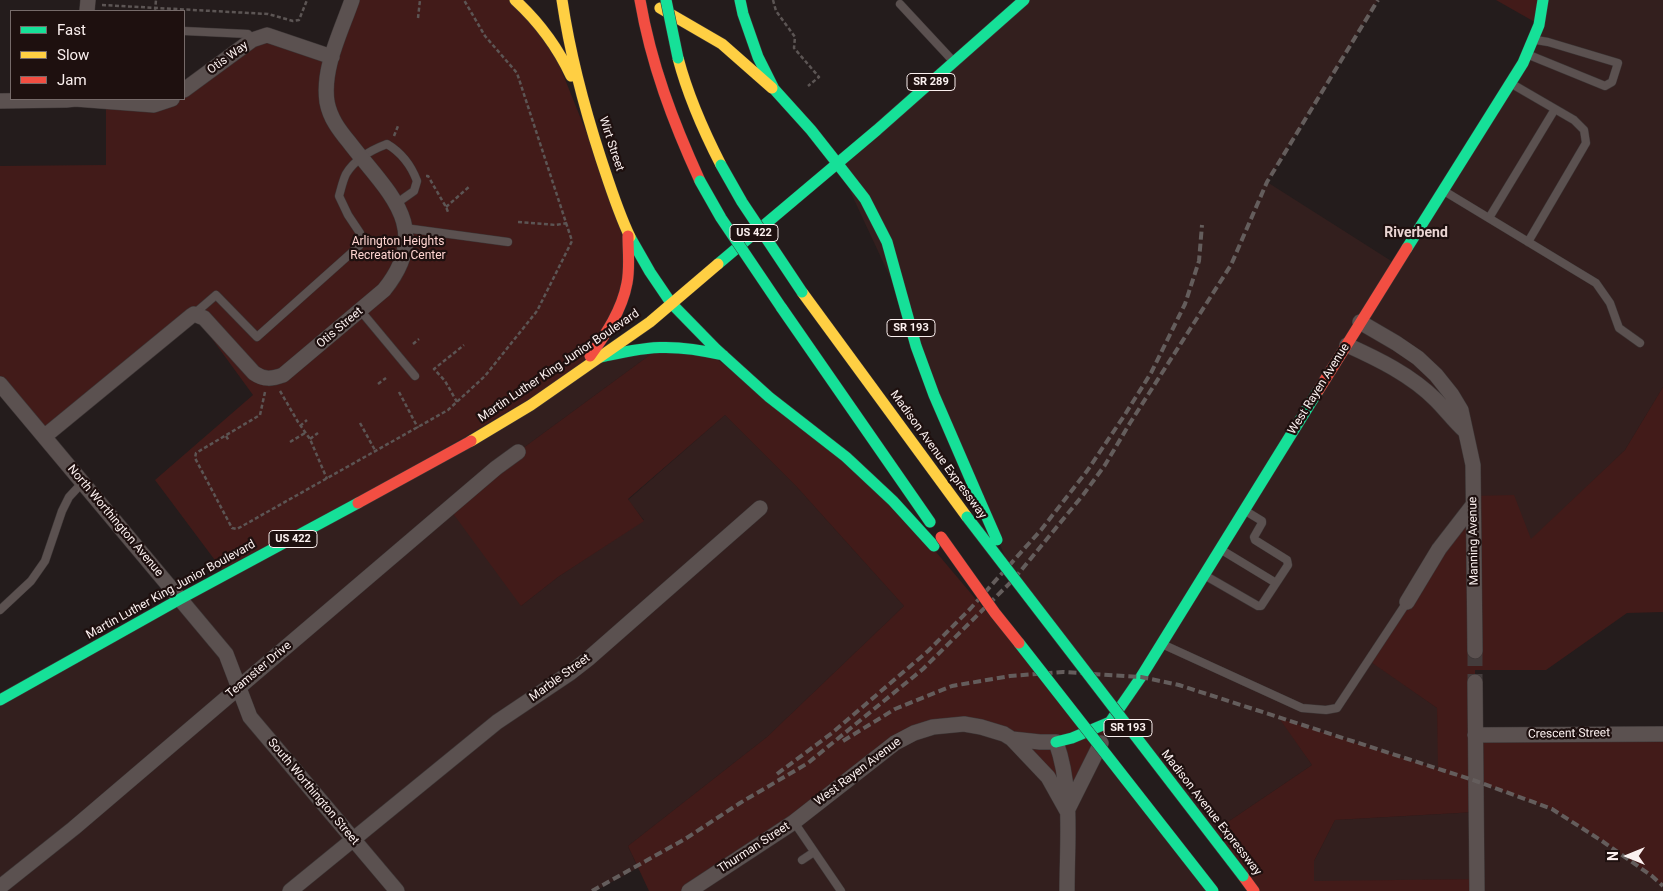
<!DOCTYPE html>
<html>
<head>
<meta charset="utf-8">
<style>
	body { margin:0 }
	#map { position:relative; width:1663px; height:891px; overflow:hidden; background:#241c1c; font-family:Roboto,sans-serif }
	canvas { display:block }
	.legend { position:absolute; left:10px; top:10px; width:175px; height:90px; box-sizing:border-box; background:#1e100f; border:1px solid #766a69; margin:0; padding:6px 9px; list-style:none; font-size:15px; color:#fbf0ef }
	.legend li { display:flex; align-items:center; gap:10px; height:25px }
	.legend b { width:25px; border:1px solid #766a69 }
	.north { position:absolute; left:1603px; top:831px; width:50px; height:50px; -webkit-text-stroke:4px #1e100f; paint-order:stroke; rotate:270deg; font-size:14px; font-weight:700; line-height:20px; text-align:center; color:#fbf0ef }
	.north::after { content:''; display:block; margin:auto; width:18px; height:22px; background:#fbf0ef; clip-path:polygon(50% 0,100% 100%,50% 72%,0 100%) }
</style>
</head>
<body>
<div id="map">
<canvas width="1663" height="891"></canvas>
<ul class="legend">
<li><b style="height:6px;background:#16e098"></b>Fast</li>
<li><b style="height:6px;background:#ffcf43"></b>Slow</li>
<li><b style="height:6px;background:#f24e42"></b>Jam</li>
</ul>
<div class="north">N</div>
</div>
<script>
const context = document.querySelector('canvas').getContext('2d');
context.lineJoin = 'round';
function fillPath(path, color) { context.fillStyle = color; context.fill(path, 'evenodd'); }
function strokePath(path, color, width, dash) { context.strokeStyle = color; context.lineWidth = width; context.lineCap = dash ? 'butt' : 'round'; context.setLineDash(dash || []); context.stroke(path); }
function label(font, color, halo, rows, align = 'center') {
  context.font = font + ' Roboto,sans-serif'; context.lineWidth = 4.5; context.setLineDash([]); context.textBaseline = 'middle'; context.strokeStyle = halo; context.fillStyle = color; for (const [text, x, y, turn = 0] of rows) {
    context.save(); context.translate(x, y); context.rotate((+turn || 0) * Math.PI / 180); context.textAlign = isNaN(turn) ? turn : align; if (halo) context.strokeText(text, 0, 0); context.fillText(text, 0, 0); context.restore();
  }
}
fillPath(new Path2D(`
	M1024 0H1378L1267 182 1396 264 1523 63 1543 0H1663V387L1625 450 1531 540 1369 660 1437 708 1439 769 1280 718 1312 765 1210 834 1014 579 904 307 837 163Z
	M662 346 496 468 521 606 558 577 644 520 628 500 725 415 797 487 904 606 767 737 628 846 638 868 595 891H0V700L581 369Z
	M933 727 1100 747 1213 891H689L881 753Z
	M1476 781 1552 809 1602 841 1652 876 1663 886V891H1477L1476 879 1314 882V861L1335 820 1476 812Z`), '#331f1e');
fillPath(new Path2D(`
	M352 0H515L546 32 620 216 627 282 581 369 226 575 155 480 253 395 194 314 45 436 0 384V166L106 165V102L184 99V90L267 35 332 57Z
	M1496 0H1543L1540 25Z
	M662 346 707 351 893 501 1087 731 1110 722 1067 811 1037 764 981 727 914 733 689 891H649L628 846 767 737 904 606 797 487 725 415 628 499 644 521 558 577 521 606 449 508 496 468Z
	M1663 387V612L1627 613 1546 670H1475V735L1663 734V886L1652 876 1602 841 1552 809 1476 781V812L1335 820 1314 861V881L1477 879V891H1254L1210 834 1312 765 1279 718 1438 769 1437 708 1368 660 1473 496 1514 495 1531 539 1625 450Z`), '#421b19');
strokePath(new Path2D(`
	M1475 651V682`), '#443c3c', 15, [15, 8]);
const lane = new Path2D(`
	M900 4 953 61
	M184 31 248 34 252 40
	M1529 55 1605 86 1612 82 1618 63 1548 42 1536 40
	M1512 84 1574 120 1584 130 1586 143 1528 242
	M1444 191 1596 283 1610 303 1619 328 1640 343
	M1489 218 1555 109
	M405 228 508 242
	M360 310 415 376
	M194 314 216 295 257 337 359 246 360 233 348 215 339 196C341 189 343 180 346 174 355 159 371 150 387 144 402 153 411 165 417 181L414 191 397 203
	M1220 549 1276 583
	M1206 576 1258 606H1261L1288 565 1287 560 1255 540 1254 537 1262 523V521L1244 510
	M0 610 31 581 45 561 62 511 69 497 82 483
	M1162 644 1302 708 1326 710 1337 708 1407 602
	M794 822 841 891
	M802 860 814 852`);
const street = new Path2D(`
	M87 11 88 0
	M184 90 252 40 267 35 332 57
	M75 99 154 105 172 99
	M0 101 66 100 76 99
	M1360 322 1396 343 1418 358 1436 375 1452 395 1461 410 1473 465 1475 651
	M1347 345C1378 359 1411 375 1436 400 1446 410 1454 421 1465 431
	M0 384 226 654 250 717 397 891
	M45 436 191 316 194 314 204 318 254 373C264 380 272 379 283 375L384 290C435 227 386 191 349 142 339 130 330 118 327 102 322 68 341 32 352 0
	M1407 602 1439 549 1473 505
	M1475 682 1477 891
	M1475 735 1663 734
	M1012 739 1040 742H1056C1073 789 1067 841 1067 891
	M1068 809 1101 743
	M0 887 74 828 496 468 518 452
	M290 891 497 722 570 673 588 659 760 508
	M689 891 794 822 895 743 914 733 933 727 964 724 981 727 1004 734 1012 739 1048 777 1067 811`);
const fast = new Path2D(`
	M740 0 743 14 758 57 774 89 811 130 837 163
	M837 163 865 199 887 242 916 346 934 395 979 499
	M630 237 650 272 671 303
	M1407 248 1523 63 1539 25 1543 0
	M718 264 877 130 1024 0
	M671 303 716 349 769 397 846 457 893 501 934 546
	M781 307 930 522
	M597 358C647 346 672 343 723 355
	M0 700 180 599 358 503
	M1056 742 1072 738 1110 722 1141 677 1318 391`);
const slow = new Path2D(`
	M515 0C539 22 557 46 571 76
	M562 0C570 54 584 107 601 159 610 186 618 212 630 237
	M660 8 722 44 772 88
	M678 58C688 96 703 130 721 165
	M802 292 967 517
	M471 441 531 405 650 322 718 264`);
const jam = new Path2D(`
	M640 0C651 64 673 122 700 181
	M590 356C606 334 622 310 627 283 630 268 628 251 628 236
	M1318 391 1407 248
	M358 503 471 441
	M1243 876 1254 891`);
strokePath(lane, '#3d3636', 9);
strokePath(street, '#3d3636', 16);
strokePath(fast, '#3d3636', 12);
strokePath(slow, '#3d3636', 12);
strokePath(jam, '#3d3636', 12);
strokePath(new Path2D(`
	M773 0 776 11 795 37 794 48 819 77 808 86
	M102 5 268 14 293 21 299 20 307 0
	M155 11 156 0
	M418 18 420 0
	M394 136 398 126
	M426 176H428L446 207 448 212
	M446 207 470 186
	M518 222 556 225 567 223
	M413 344 419 339
	M378 384 386 378
	M280 391 298 422 310 439 327 479
	M265 392 260 415 196 453 195 458 232 528 237 529 448 410 485 376 537 311 572 241 517 73 485 36 464 0
	M399 392 418 428
	M457 402 445 381 434 369 464 345
	M360 423 376 452
	M300 426 307 420
	M226 436 229 441
	M310 439 318 433
	M290 442 305 433`), '#5c5554', 2.5, [4, 2.5]);
strokePath(lane, '#5b5150', 8);
strokePath(street, '#5b5150', 15);
strokePath(fast, '#16e098', 11);
strokePath(slow, '#ffcf43', 11);
strokePath(jam, '#f24e42', 11);
strokePath(new Path2D(`
	M843 741 895 709 952 686 1010 676 1063 672 1141 677 1179 685 1476 781 1552 809 1602 841 1652 876 1663 886
	M777 774 832 733 928 651 970 609 1041 530 1087 471 1124 416 1151 373 1185 304 1199 261 1202 225
	M592 891 685 839 740 803 808 763 923 669 1014 579 1083 495 1105 465 1130 423 1231 265 1267 182 1378 0`), '#645d5c', 4, [8, 4]);
const fastBridge = new Path2D(`
	M666 0 678 58
	M721 165 742 202 802 292
	M700 181 721 218 781 307
	M979 499 997 540
	M967 517 1243 876
	M1019 643 1213 891`);
const jamBridge = new Path2D(`
	M941 537 995 613 1019 643`);
strokePath(fastBridge, '#3d3636', 12, []);
strokePath(jamBridge, '#3d3636', 12, []);
strokePath(fastBridge, '#16e098', 11);
strokePath(jamBridge, '#f24e42', 11);
for (const [x, y, w] of [
	[931,82,48],
	[754,233,48],
	[911,328,48],
	[293,539,48],
	[1128,728,48]
]) { const box = new Path2D(); box.roundRect(x - w / 2, y - 8.5, w, 17, 4); context.fillStyle = '#1e100f'; context.fill(box); strokePath(box, '#fbf0ef', 1); }
label('bold 11px', '#fbf0ef', null, [
	["SR 289",931,82],
	["US 422",754,233],
	["SR 193",911,328],
	["US 422",293,539],
	["SR 193",1128,728]
]);
label('12px', '#fbf0ef', '#1e100f', [
	["Otis Way",228,58,-36],
	["Wirt Street",611,144,72],
	["Otis Street",340,328,-40],
	["Martin Luther King Junior Boulevard",559,366,-34],
	["West Rayen Avenue",1319,389,-58],
	["Madison Avenue Expressway",938,455,54],
	["North Worthington Avenue",115,521,50],
	["Manning Avenue",1474,541,-91],
	["Martin Luther King Junior Boulevard",171,590,-29],
	["Teamster Drive",259,670,-40],
	["Marble Street",560,678,-36],
	["Crescent Street",1569,734,-1],
	["West Rayen Avenue",858,772,-37],
	["South Worthington Street",313,792,50],
	["Madison Avenue Expressway",1211,813,52],
	["Thurman Street",754,848,-33]
]);
label('12px', '#ffd5d1', '#1e100f', [
	["Arlington Heights",398,242],
	["Recreation Center",398,256]
]);
label('bold 14px', '#e9d4d2', '#1e100f', [
	["Riverbend",1416,233]
]);
</script>
</body>
</html>
